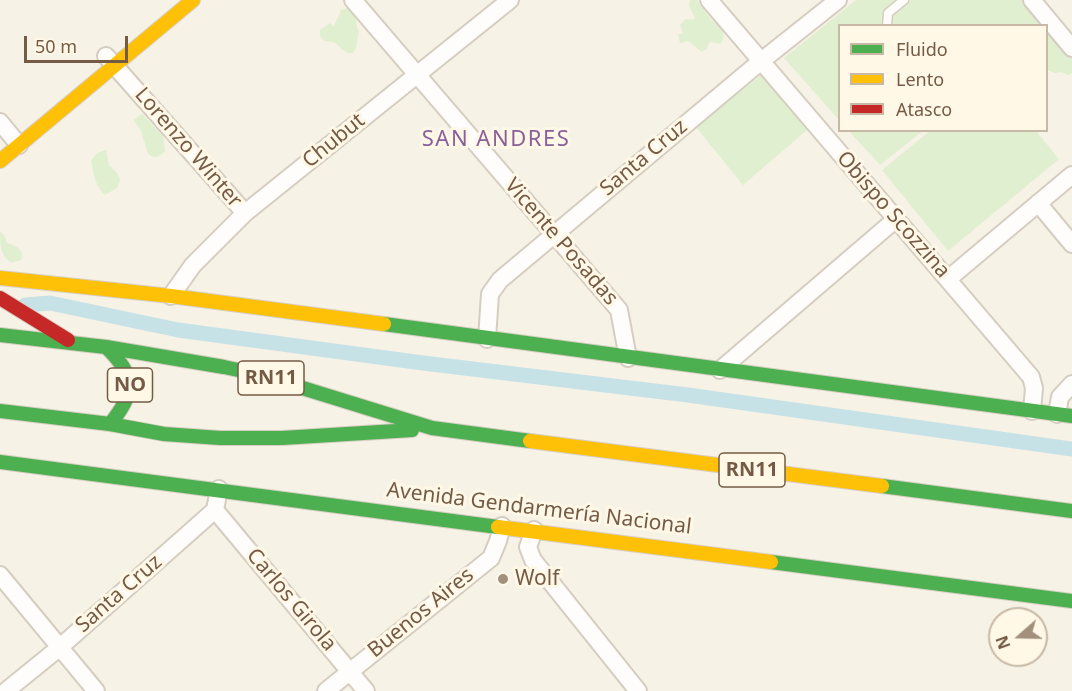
<!DOCTYPE html>
<html>
<head>
<meta charset="utf-8">
<style>
	body { margin:0 }
	#map { position:relative; width:1072px; height:691px; overflow:hidden; background:#f7f2e6; font-family:"Noto Sans",sans-serif }
	canvas { display:block }
	.legend { position:absolute; left:838px; top:24px; width:210px; height:108px; box-sizing:border-box; background:#fff8e7; border:2px solid #c8b9a6; margin:0; padding:8px 10px; list-style:none; font-size:18px; color:#755b45 }
	.legend li { display:flex; align-items:center; gap:12px; height:30px }
	.legend b { width:30px; border:2px solid #c8b9a6 }
	.north { position:absolute; left:988px; top:607px; width:60px; height:60px; box-sizing:border-box; background:#fff8e7; border:2px solid #c8b9a6; border-radius:50%; rotate:250deg; font-size:16px; font-weight:700; line-height:24px; text-align:center; color:#755b45 }
	.north::after { content:''; display:block; margin:auto; width:21px; height:27px; background:#a2907d; clip-path:polygon(50% 0,100% 100%,50% 72%,0 100%) }
	.scale { position:absolute; left:24px; top:36px; width:104px; height:27px; box-sizing:border-box; border:3px solid #755b45; border-top:0; padding-left:8px; font-size:18px; line-height:21px; white-space:nowrap; color:#755b45; -webkit-text-stroke:4px #fff8e7; paint-order:stroke }
</style>
</head>
<body>
<div id="map">
<canvas width="1072" height="691"></canvas>
<ul class="legend">
<li><b style="height:8px;background:#4caf50"></b>Fluido</li>
<li><b style="height:8px;background:#ffc107"></b>Lento</li>
<li><b style="height:8px;background:#c62828"></b>Atasco</li>
</ul>
<div class="north">N</div>
<div class="scale">50 m</div>
</div>
<script>
const context = document.querySelector('canvas').getContext('2d');
context.lineJoin = 'round';
function fillPath(path, color) { context.fillStyle = color; context.fill(path, 'evenodd'); }
function strokePath(path, color, width, dash) { context.strokeStyle = color; context.lineWidth = width; context.lineCap = dash ? 'butt' : 'round'; context.setLineDash(dash || []); context.stroke(path); }
function label(font, color, halo, rows, align = 'center') {
  context.font = font + ' "Noto Sans",sans-serif'; context.lineWidth = 6; context.setLineDash([]); context.textBaseline = 'middle'; context.strokeStyle = halo; context.fillStyle = color; for (const [text, x, y, turn = 0] of rows) {
    context.save(); context.translate(x, y); context.rotate((+turn || 0) * Math.PI / 180); context.textAlign = isNaN(turn) ? turn : align; if (halo) context.strokeText(text, 0, 0); context.fillText(text, 0, 0); context.restore();
  }
}
fillPath(new Path2D(`
	M690 0H697L711 20 721 27 724 36 721 44 710 42 706 49 702 52 688 41 680 43 678 34 683 33 680 25 685 19 693 20 695 18 689 6Z
	M856 0H1023L1044 25 840 26 839 120 784 58Z
	M347 8C359 13 354 22 359 32L356 48 353 53H347L334 42 324 41 320 36V30L330 23 334 26 341 10Z
	M1047 27 1072 39V73L1068 75 1062 72 1055 73 1047 70Z
	M762 75 807 130 743 185 695 126Z
	M143 114 152 125 163 134 165 151C160 157 155 159 148 154L141 131 134 120 138 116Z
	M931 130 1036 131 1059 159 948 251 882 170Z
	M849 131H923L880 165Z
	M106 150 109 165 117 173 120 180 117 188 105 195C95 187 94 173 91 161L97 153Z
	M0 231 4 235 7 243C16 246 25 249 21 260L11 263C0 255 0 244 0 231Z`), '#dfefcf');
strokePath(new Path2D(`
	M25 305 50 303 178 330 423 363 688 395 1072 449`), '#c7e2e7', 15);
const lane = new Path2D(`
	M887 26 888 13 904 0`);
const street = new Path2D(`
	M353 0 619 310 628 358
	M709 0 1031 377 1034 388 1032 411
	M1032 0 1072 48
	M106 56 245 213
	M0 122 19 145
	M1038 203 1072 244
	M948 279 1072 175
	M171 296 193 265 245 213 510 0
	M487 339 490 294 500 280 760 62 838 0
	M720 370 896 219
	M1057 414 1060 397 1072 384
	M215 510 366 691
	M534 530 528 547 533 560 638 691
	M0 575 96 691
	M6 691 59 648 215 510 219 489
	M326 691 491 558 498 541 502 526`);
const fast = new Path2D(`
	M384 324 1072 416
	M0 335 106 347 224 367 257 374 432 428 530 441
	M106 347C136 376 136 392 110 424
	M0 411 110 424 164 434 220 438H282L412 430
	M0 462 498 527
	M882 486 1072 511
	M771 562 1072 601`);
const slow = new Path2D(`
	M0 161 193 0
	M0 278 171 296 384 324
	M530 441 882 486
	M498 527 771 562`);
const jam = new Path2D(`
	M0 298 68 340`);
strokePath(lane, '#d6cdc1', 11);
strokePath(street, '#d6cdc1', 20);
strokePath(fast, '#d7cec3', 16);
strokePath(slow, '#d7cec3', 16);
strokePath(jam, '#d7cec3', 16);
strokePath(lane, '#fefdfb', 8);
strokePath(street, '#fefdfb', 16);
strokePath(fast, '#4caf50', 14);
strokePath(slow, '#ffc107', 14);
strokePath(jam, '#c62828', 14);
for (const [x, y, r, color] of [
	[503,579,6,"#a2907d"]
]) { const dot = new Path2D(); dot.arc(x, y, r, 0, 2 * Math.PI); context.fillStyle = color; context.fill(dot); strokePath(dot, '#fff8e7', 2); }
for (const [x, y, w] of [
	[271,378,66],
	[130,385,45],
	[752,470,66]
]) { const box = new Path2D(); box.roundRect(x - w / 2, y - 17, w, 34, 4.5); context.fillStyle = '#fff8e7'; context.fill(box); strokePath(box, '#755b45', 1.5); }
label('bold 20px', '#755b45', null, [
	["RN11",271,378],
	["NO",130,385],
	["RN11",752,470]
]);
label('21px', '#755b45', '#fff8e7', [
	["Chubut",334,141,-39],
	["Lorenzo Winter",188,148,49],
	["Santa Cruz",644,158,-40],
	["Obispo Scozzina",893,215,49],
	["Vicente Posadas",561,242,49],
	["Avenida Gendarmería Nacional",539,509,7],
	["Santa Cruz",119,594,-41],
	["Carlos Girola",291,600,50],
	["Buenos Aires",421,613,-39]
]);
label('21px', '#755b45', '#fff8e7', [
	["Wolf",515,579]
], 'left');
context.letterSpacing = '1.5px';
label('22px', '#8b609a', '#fff8e7', [
	["SAN ANDRES",496,140]
]);
context.letterSpacing = '0px';
</script>
</body>
</html>
